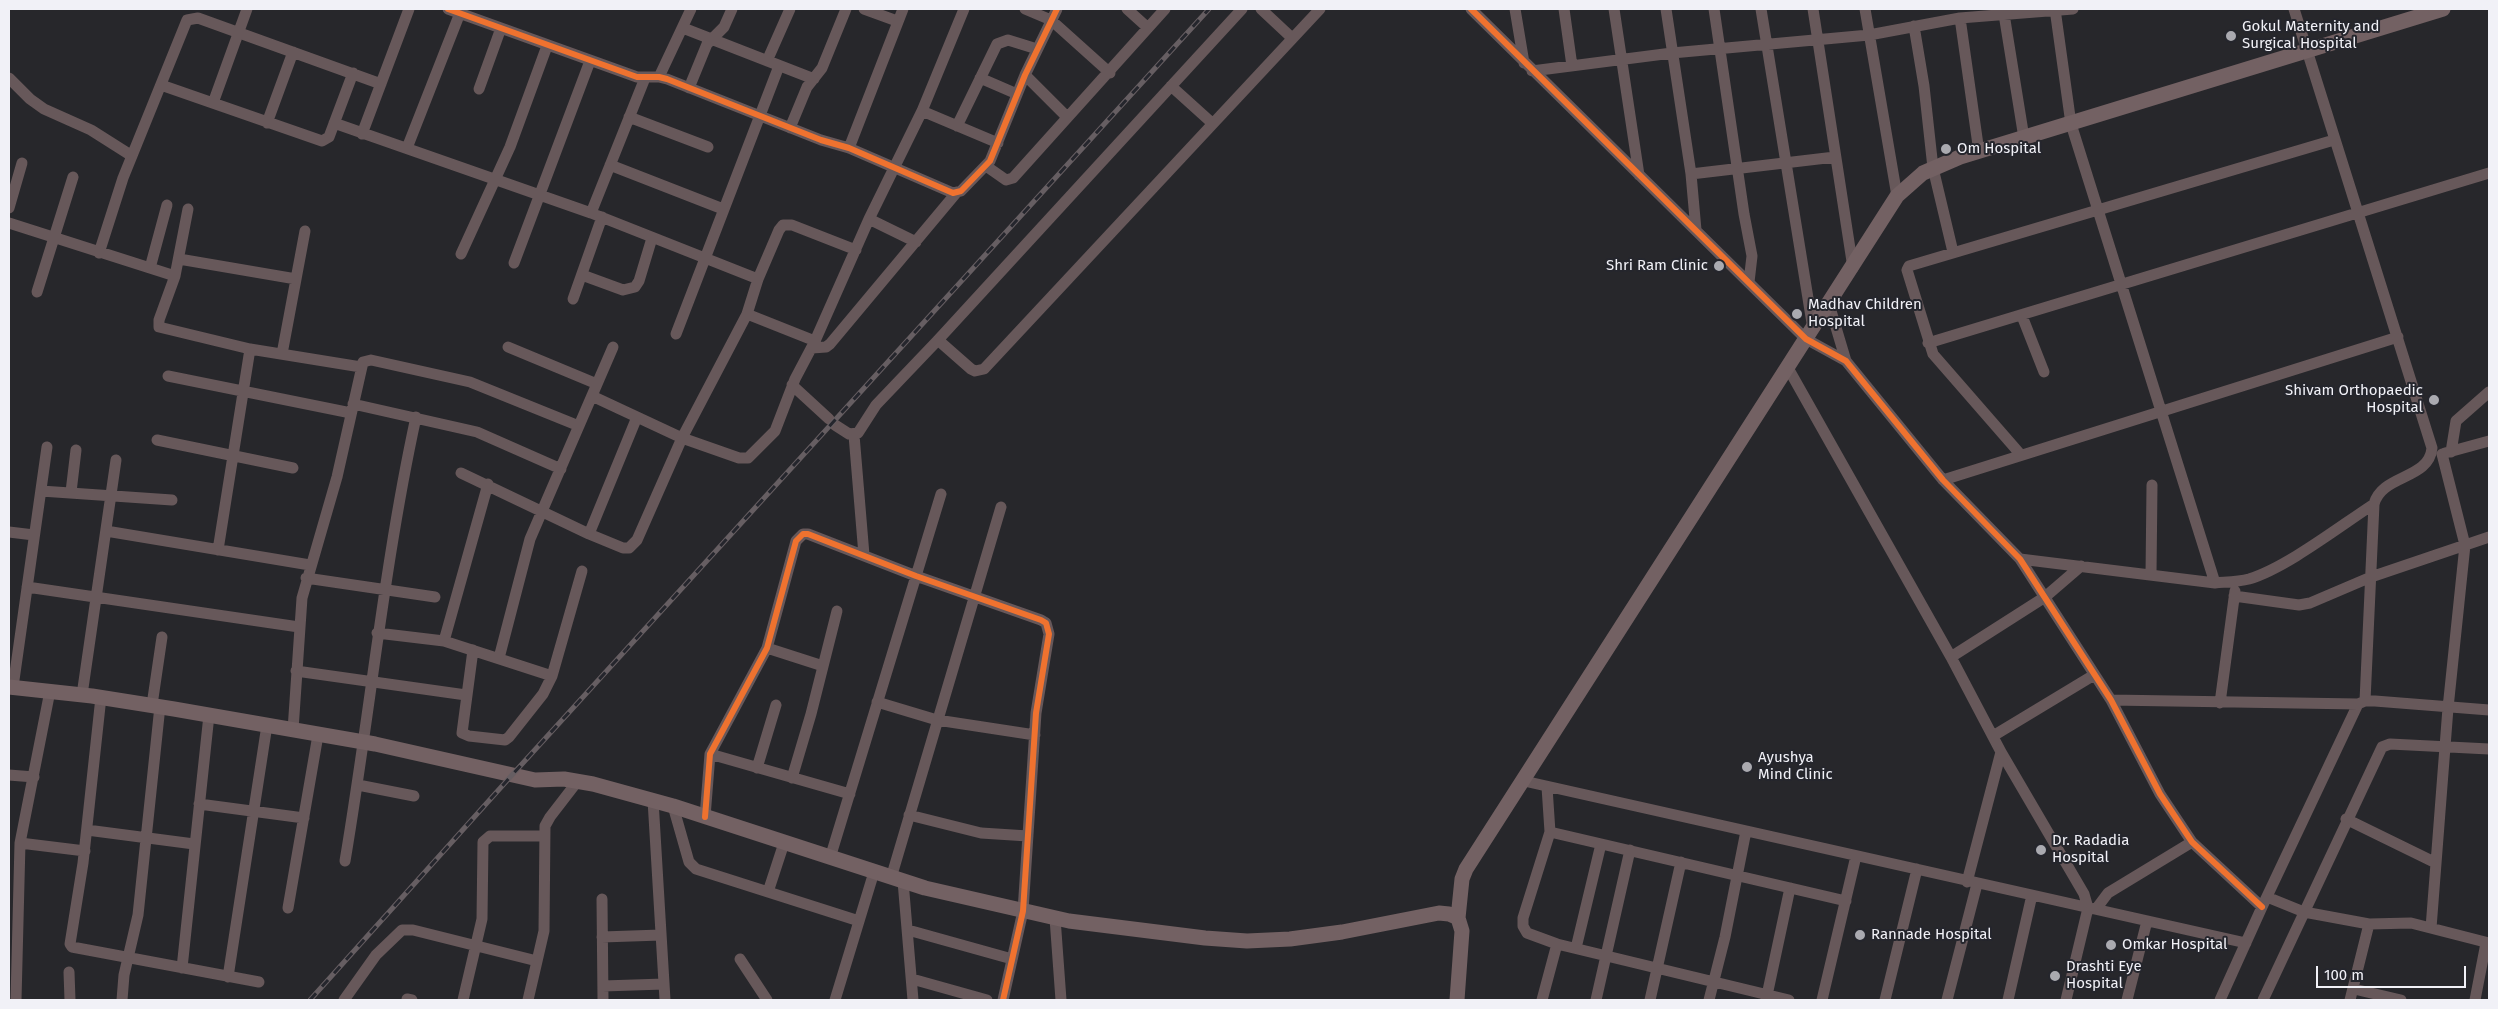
<!DOCTYPE html>
<html>
<head>
<meta charset="utf-8">
<style>
	body { margin:0 }
	#map { position:relative; width:2498px; height:1009px; overflow:hidden; background:#27272b; font-family:"Fira Sans",sans-serif }
	canvas { display:block }
	.frame { position:absolute; inset:0; border:10px solid #f1f1f7; pointer-events:none }
	.scale { position:absolute; left:2316px; top:966px; width:150px; height:22px; box-sizing:border-box; border:2px solid #f1f1f7; border-top:0; padding-left:6px; font-size:15px; line-height:18px; white-space:nowrap; color:#f1f1f7; -webkit-text-stroke:4px #25262d; paint-order:stroke }
</style>
</head>
<body>
<div id="map">
<canvas width="2498" height="1009"></canvas>
<div class="frame"></div>
<div class="scale">100 m</div>
</div>
<script>
const context = document.querySelector('canvas').getContext('2d');
context.lineJoin = 'round';
function strokePath(path, color, width, dash) { context.strokeStyle = color; context.lineWidth = width; context.lineCap = dash ? 'butt' : 'round'; context.setLineDash(dash || []); context.stroke(path); }
function label(font, color, halo, rows, align = 'center') {
  context.font = font + ' "Fira Sans",sans-serif'; context.lineWidth = 4; context.setLineDash([]); context.textBaseline = 'middle'; context.strokeStyle = halo; context.fillStyle = color; for (const [text, x, y, turn = 0] of rows) {
    context.save(); context.translate(x, y); context.rotate((+turn || 0) * Math.PI / 180); context.textAlign = isNaN(turn) ? turn : align; if (halo) context.strokeText(text, 0, 0); context.fillText(text, 0, 0); context.restore();
  }
}
strokePath(new Path2D(`
	M448 9 637 77H659L667 79 821 140 849 148 953 193 961 191 990 161 1025 75 1057 9
	M864 9 897 21
	M1025 9 1051 20 1110 73
	M1127 9 1148 28
	M1261 9 1292 38
	M1471 9 1806 339 1846 361 1943 480 2020 559 2111 700 2160 794 2192 842 2262 907
	M1515 9 1524 63
	M1564 9 1572 66
	M1614 9 1639 175
	M1666 9 1691 174 1696 230
	M1714 9 1744 214 1752 256 1749 282
	M1761 9 1813 329
	M1813 9 1853 268
	M1865 9 1897 196
	M2055 9 2071 124 2215 583
	M2294 9 2432 448C2429 480 2382 474 2374 504L2365 701
	M2004 14 2024 138
	M1960 18 1979 152
	M1914 26 1924 86 1933 168 1953 252
	M683 28 814 79
	M767 61 790 9
	M1532 71 1672 53 1869 35 1960 18 2073 9
	M1025 75 1067 117
	M659 77 691 9
	M9 78 30 99 44 109 91 130 132 156
	M980 78 1017 94
	M161 85 322 141 329 137 353 73
	M1171 86 1212 123
	M689 88 707 44 724 27 732 9
	M479 89 501 28
	M213 103 247 9
	M922 111 998 143
	M629 117 708 147
	M267 123 293 52
	M334 123 591 213 758 279
	M957 126 997 44 1008 40 1037 49
	M790 128 807 87 822 68 846 9
	M362 134 409 9
	M407 148 460 13
	M849 148 903 9
	M610 165 723 209
	M986 166 1006 180 1013 178 1165 9
	M1691 174 1835 157
	M9 208 22 163
	M188 209 175 276 159 320V327L250 349 361 367
	M591 213 645 78
	M869 219 916 242
	M9 223 175 276
	M99 253 123 178 187 20 198 18 381 84
	M461 254 510 147 547 46
	M179 259 296 279
	M514 263 590 61
	M150 268 167 205
	M582 275 623 290 635 287 639 281 652 238
	M37 292 73 177
	M573 299 602 217
	M1829 304 1846 361
	M747 314 815 341
	M2022 316 2044 372
	M676 334 779 66
	M938 340 971 369 975 371 984 369 1320 9
	M1928 343 2489 173
	M508 347 597 384
	M812 348 826 347 830 344 957 192
	M282 354 305 231
	M1788 368 1951 657 2001 752 2084 894 2088 908 2066 1000
	M168 376 351 413
	M792 385 829 419
	M592 396 682 438 739 458H748L775 431 795 379 815 341 869 219 922 111 964 9
	M353 404 477 432 561 469
	M835 425 849 434 858 433 876 405 938 340 1242 9
	M854 435 864 555
	M157 440 293 468
	M2451 452 2456 421 2489 392
	M2445 453 2489 441
	M2021 455 1933 354 1907 270 1909 266 2334 140
	M461 473 589 534 623 548H629L637 540 682 438 747 314 758 279 779 230 783 225H792L856 250
	M1943 480 2398 337
	M41 491 172 500
	M71 492 76 450
	M106 531 310 565
	M9 532 34 535
	M589 534 637 417
	M218 550 250 349
	M2020 559 2215 583C2226 582 2238 582 2249 579 2286 568 2340 526 2374 504
	M2151 575 2152 485
	M306 578 435 597
	M27 587 299 627
	M2234 596 2299 605 2310 603 2371 577 2489 537
	M377 633 444 641 552 676
	M444 641 488 484
	M767 648 823 666
	M473 650 462 733 469 736 505 740 509 737 543 694 552 676 582 571
	M1951 657 2045 597 2081 566
	M499 658 530 539 613 347
	M296 671 466 695
	M13 687 47 447
	M82 695 116 460
	M101 697 83 863 70 944 72 947 259 982
	M2111 700 2358 704
	M877 702 937 720 1035 735
	M2220 703 2235 591
	M152 705 162 637
	M293 730 302 598 337 477 363 362 371 360 470 382 579 426
	M1993 736 2094 675
	M710 754 850 794
	M757 768 776 705
	M9 775 34 777
	M792 778 811 714 837 611
	M1524 781 2246 943
	M358 785 414 796
	M1547 787 1550 832 1523 918V926L1527 933 1557 944 1789 1000
	M653 800 665 1000
	M199 804 304 818
	M673 806 689 862 696 869 859 921
	M909 815 981 833 1028 836
	M705 817 710 754 767 648 796 541 803 534H808L916 576 1041 620 1046 623 1049 634 1036 713 1023 911 1003 1000
	M2346 819 2436 863
	M87 830 194 844
	M1550 832 1846 901
	M20 843 85 851
	M830 858 941 494
	M345 861C370 713 384 564 416 417
	M891 878 1001 507
	M903 881 913 1000
	M1967 882 2001 752
	M768 892 784 843
	M2267 897 2304 912 2369 924
	M602 899 603 1000
	M288 908 318 735
	M2096 909 2108 893 2192 842
	M1055 918 1061 1000
	M2431 928 2448 708 2465 545 2442 454
	M908 930 1012 959
	M602 937 661 935
	M1576 948 1601 844
	M740 959 767 1000
	M182 968 209 715
	M69 972 70 1000
	M228 977 267 725
	M912 979 987 1000
	M603 986 664 984
	M2354 989 2401 1000
	M407 999 412 1000
	M16 1000 20 843 50 691
	M122 1000 124 975 138 915 160 706
	M344 1000 376 955 402 930H413L537 961
	M463 1000 482 919 483 842 490 836H544
	M528 1000 544 931 545 826 550 817 577 782
	M835 1000 874 872
	M1542 1000 1557 944
	M1596 1000 1630 850
	M1650 1000 1681 862
	M1709 1000 1725 937 1746 831
	M1766 1000 1790 888
	M1822 1000 1856 856
	M1885 1000 1917 869
	M1947 1000 1977 884
	M2008 1000 2032 895
	M2127 1000 2147 921
	M2220 1000 2262 907 2358 704 2365 701H2375L2489 710
	M2263 1000 2382 747 2390 744 2489 749
	M2350 1000 2369 924 2411 923 2489 943
	M2475 1000 2486 943`), '#67585a', 11);
strokePath(new Path2D(`
	M9 687 92 696 174 709 375 744 535 780 564 779 593 784 673 806 925 888 1069 921 1205 938 1247 941 1290 939 1342 932 1439 913 1449 914 1458 918 1462 931 1457 1000
	M1458 918 1462 879 1466 869 1897 196 1923 173 1960 157 2443 9`), '#736163', 15);
const rail = new Path2D(`
	M310 1000 512 775 1209 9`);
strokePath(rail, '#665e62', 5);
strokePath(rail, '#25262d', 3, [9]);
strokePath(new Path2D(`
	M448 9 637 77H659L667 79 821 140 849 148 953 193 961 191 990 161 1025 75 1057 9
	M1471 9 1806 339 1846 361 1943 480 2020 559 2111 700 2160 794 2192 842 2262 907
	M705 817 710 754 767 648 796 541 803 534H808L916 576 1041 620 1046 623 1049 634 1036 713 1023 911 1003 1000`), '#ef722f', 6);
for (const [x, y, r, color] of [
	[2231,36,6,"#aaaab0"],
	[1946,149,6,"#aaaab0"],
	[1719,266,6,"#aaaab0"],
	[1797,314,6,"#aaaab0"],
	[2434,400,6,"#aaaab0"],
	[1747,767,6,"#aaaab0"],
	[2041,850,6,"#aaaab0"],
	[1860,935,6,"#aaaab0"],
	[2111,945,6,"#aaaab0"],
	[2055,976,6,"#aaaab0"]
]) { const dot = new Path2D(); dot.arc(x, y, r, 0, 2 * Math.PI); context.fillStyle = color; context.fill(dot); strokePath(dot, '#25262d', 2); }
label('15px', '#f1f1f7', '#25262d', [
	["Gokul Maternity and",2242,27],
	["Surgical Hospital",2242,44],
	["Om Hospital",1957,149],
	["Shri Ram Clinic",1708,266,"right"],
	["Madhav Children",1808,305],
	["Hospital",1808,322],
	["Shivam Orthopaedic",2423,391,"right"],
	["Hospital",2423,408,"right"],
	["Ayushya",1758,758],
	["Mind Clinic",1758,775],
	["Dr. Radadia",2052,841],
	["Hospital",2052,858],
	["Rannade Hospital",1871,935],
	["Omkar Hospital",2122,945],
	["Drashti Eye",2066,967],
	["Hospital",2066,984]
], 'left');
</script>
</body>
</html>
